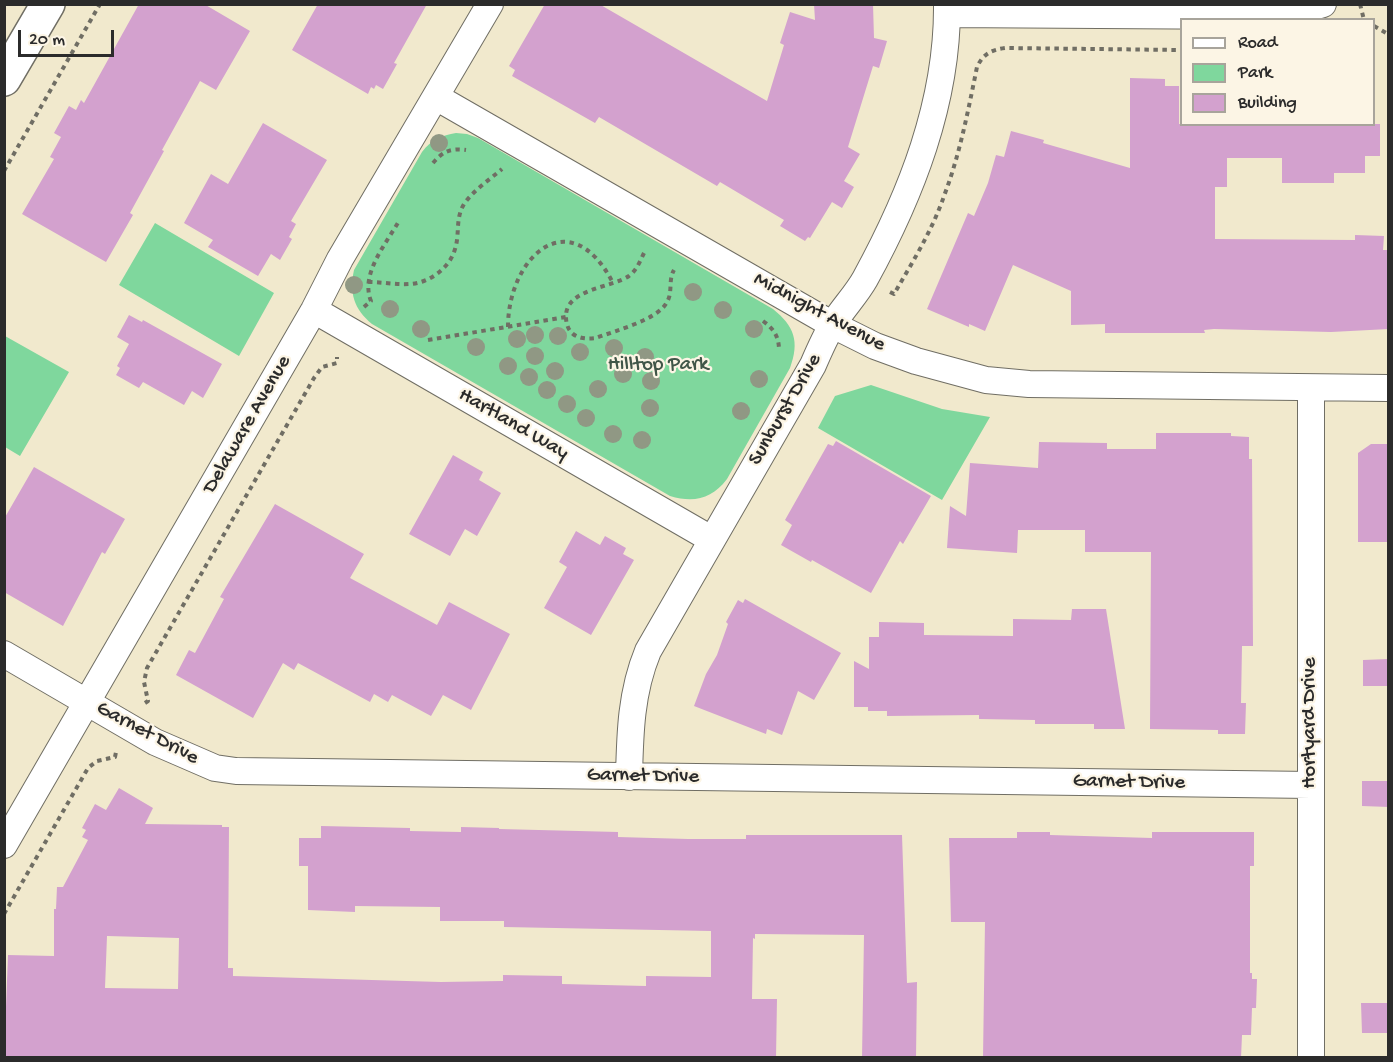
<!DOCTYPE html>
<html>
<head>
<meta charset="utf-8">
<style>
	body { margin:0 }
	#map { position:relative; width:1393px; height:1062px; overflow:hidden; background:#f1e9cd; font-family:"Gochi Hand",sans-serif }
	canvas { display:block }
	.frame { position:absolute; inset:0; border:6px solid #2b2b2b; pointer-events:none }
	.legend { position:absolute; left:1180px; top:18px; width:195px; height:108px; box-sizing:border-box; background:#fcf5e5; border:2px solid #a8a49b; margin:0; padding:8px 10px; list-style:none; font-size:18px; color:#2b2b2b }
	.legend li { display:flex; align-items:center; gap:12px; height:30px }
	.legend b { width:30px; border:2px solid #a8a49b }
	.scale { position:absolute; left:18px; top:30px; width:96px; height:27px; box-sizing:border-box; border:3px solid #2b2b2b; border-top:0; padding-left:8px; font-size:18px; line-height:21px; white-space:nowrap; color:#2b2b2b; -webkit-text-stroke:4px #fcf5e5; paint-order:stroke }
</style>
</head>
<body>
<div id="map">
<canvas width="1393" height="1062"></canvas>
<div class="frame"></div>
<ul class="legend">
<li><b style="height:8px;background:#fff"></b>Road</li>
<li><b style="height:16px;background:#7fd79d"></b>Park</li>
<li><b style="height:16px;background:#d3a1ce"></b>Building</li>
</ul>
<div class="scale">20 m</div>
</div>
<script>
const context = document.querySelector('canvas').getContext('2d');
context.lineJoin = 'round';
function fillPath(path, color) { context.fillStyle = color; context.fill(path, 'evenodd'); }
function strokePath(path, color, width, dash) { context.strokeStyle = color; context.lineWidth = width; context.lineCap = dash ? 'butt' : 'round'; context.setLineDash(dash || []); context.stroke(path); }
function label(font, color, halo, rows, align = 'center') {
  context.font = font + ' "Gochi Hand",sans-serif'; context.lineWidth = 4.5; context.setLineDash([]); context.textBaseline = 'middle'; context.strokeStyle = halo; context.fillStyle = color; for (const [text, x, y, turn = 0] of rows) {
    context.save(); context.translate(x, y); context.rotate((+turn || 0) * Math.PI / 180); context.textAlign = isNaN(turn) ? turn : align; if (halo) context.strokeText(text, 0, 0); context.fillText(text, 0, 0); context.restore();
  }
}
fillPath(new Path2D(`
	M456 133 467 134 478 138 773 309C794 326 800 341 790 368L727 479C712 499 694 503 670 496L372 324C354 309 349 293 354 270L422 152C431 140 442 135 456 133Z
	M155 223 274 293 239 356 119 285Z
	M5 336 69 372 20 456 5 447Z
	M871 385 942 409 990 417 942 500 818 428 835 396Z`), '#7fd79d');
fillPath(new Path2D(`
	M139 4H204L250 31 216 90 200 81 162 150 164 151 130 213 133 215 106 262 22 214 54 159 50 157 61 137 54 133 69 106 76 110 81 100 84 103Z
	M318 4H427L394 63 397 64 383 89 376 85 374 89 371 87 368 94 292 50Z
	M545 4H599L767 101 784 45 780 43 790 12 815 20 814 4H873L874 38 887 41 879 68 873 66 848 147 860 154 844 181 854 187 842 208 832 202 810 238 808 237 805 241 780 226 784 220 720 182 717 186 599 117 595 123 512 76 515 70 509 66Z
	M1130 78 1165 79V86H1179V124H1380V156H1365V173H1334V183H1282V158H1227V187H1215V239L1355 240V235L1384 236 1383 250H1389V329L1331 332 1214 329 1204 330 1205 333H1105V324L1071 325V291L1013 265 985 331 969 324V327L927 309 968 213 974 216 988 183 996 155 1004 157 1011 131 1044 140 1043 143 1130 168Z
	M263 123 327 160 291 221 296 224 289 237 292 239 280 260 271 254 258 276 208 247 213 240 184 223 211 174 228 184Z
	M129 315 142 322 143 320 222 364 203 398 192 391 184 405 143 382 139 388 116 375 120 368 117 366 129 344 117 337Z
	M1156 433H1231V436L1249 437V459H1252L1253 646H1242L1241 703H1246L1245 734H1218V730L1150 729 1151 552H1085V530H1018L1017 553 947 548 950 506 966 516 970 463 1038 468 1039 442 1107 443V449H1156Z
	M836 441 931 496 903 544 900 541 871 593 812 560 811 562 781 545 792 525 785 520 828 444 833 446Z
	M1371 444H1389V542H1358V453Z
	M453 455 483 472 479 480 501 493 477 536 465 529 450 556 409 534Z
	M34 467 125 519 105 554 102 552 63 626 4 592V519Z
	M275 504 364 554 350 578 437 625 449 602 510 634 471 710 443 695 431 716 392 695 388 702 374 694 370 702 298 663 294 670 283 663 253 718 176 675 189 650 195 653 224 599 220 597Z
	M576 531 600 545 605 536 626 548 623 554 634 560 591 635 544 608 567 567 559 562Z
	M745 599 841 653 814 700 798 691 782 735 767 729 766 734 694 706 706 674 717 655 728 624 726 622 738 600 743 603Z
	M1072 609H1106L1125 729H1094V724H1035V720L979 719V715L887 716V711H868V707H854V661L869 669V637H879V622L924 623V635L1013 636V619L1071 620Z
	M1389 659V686H1363V660Z
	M1362 781H1389V807L1362 806Z
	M119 788 153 808 145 824 222 825V827H229L228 968H233V976L441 982 503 981V975L562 976V984L646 986V976L711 977V931L504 927V921H440V907L355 906V912L308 910V866H299V838H321V826L410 828V831L461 832V827L499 828V829L618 832V837L688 839H746V835H902L907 983 917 982 916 1058H862L864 935 755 934V939L753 938 752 999H777L776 1058H4L8 955 54 956V909H56L57 887H63L88 840 82 837 86 830 82 828 95 804 106 810ZM107 936 179 938 178 989 105 988Z
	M1017 832H1050V835L1152 838V832H1254V866H1250V973H1252V979H1257L1256 1008H1252L1251 1035H1242L1241 1058H983L985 922H951L949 838H1017Z
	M1361 1003H1389V1033H1362Z`), '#d3a1ce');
const minor = new Path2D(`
	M947 14 1252 16 1290 14 1323 4
	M436 97 833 325 875 346 916 361 986 380 1029 384 1388 388
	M314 310 711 539
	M4 654 155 742 215 768 236 771 1311 785
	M629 777C630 733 631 692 648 651L813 365C819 351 825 337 833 324 843 308 856 295 865 279 911 195 948 102 947 4
	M4 845 314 310 340 259 490 4
	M1311 1058V388`);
const tertiary = new Path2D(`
	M4 79 48 4`);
strokePath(minor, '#706e64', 28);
strokePath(tertiary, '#706e64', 36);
strokePath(new Path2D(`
	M1360 4 1364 20
	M1374 26 1388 34
	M433 163C443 151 451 148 466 150
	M4 171 100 4
	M644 253C640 261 637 270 629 276 611 288 565 289 566 317 566 323 568 330 573 334 580 339 588 339 596 338 614 331 658 320 667 302 673 292 668 280 674 270
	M368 282C382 282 396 285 410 284 429 283 450 268 455 249 460 234 455 219 464 204 474 190 489 180 502 169
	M890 292 894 294C912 263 932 231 944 196 960 154 968 111 977 67 983 54 991 50 1005 48L1182 50
	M364 307 371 301C360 274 386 244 399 221
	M763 321C774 329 779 337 779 350
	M508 327C508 257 570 200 613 283
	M428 340 566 317
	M145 703 148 701 144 682 147 668 314 378 322 367 337 363V357
	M4 914 88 768 97 761 115 757 116 752`), '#706e64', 4, [4.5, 4.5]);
strokePath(minor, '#fff', 26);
strokePath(tertiary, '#fff', 33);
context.fillStyle = '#909884';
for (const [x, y] of [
	[439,143],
	[354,285],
	[693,292],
	[390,309],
	[723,310],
	[421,329],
	[754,329],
	[535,335],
	[558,336],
	[517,339],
	[476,347],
	[614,348],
	[580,352],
	[535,356],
	[645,357],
	[508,366],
	[555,371],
	[623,374],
	[529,377],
	[759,379],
	[651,381],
	[598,389],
	[547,390],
	[567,404],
	[650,408],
	[741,411],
	[586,418],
	[613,434],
	[642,440]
]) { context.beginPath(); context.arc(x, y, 9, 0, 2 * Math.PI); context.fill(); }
label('21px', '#2b2b2b', '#fcf5e5', [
	["Midnight Avenue",819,313,28],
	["Sunburst Drive",786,410,-60],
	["Delaware Avenue",248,425,-60],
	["Hartland Way",513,425,30],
	["Hortyard Drive",1311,723,-90],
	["Garnet Drive",147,734,28],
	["Garnet Drive",643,777,1],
	["Garnet Drive",1129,783,1]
]);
label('21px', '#405648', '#fcf5e5', [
	["Hilltop Park",658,366]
]);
</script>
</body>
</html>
